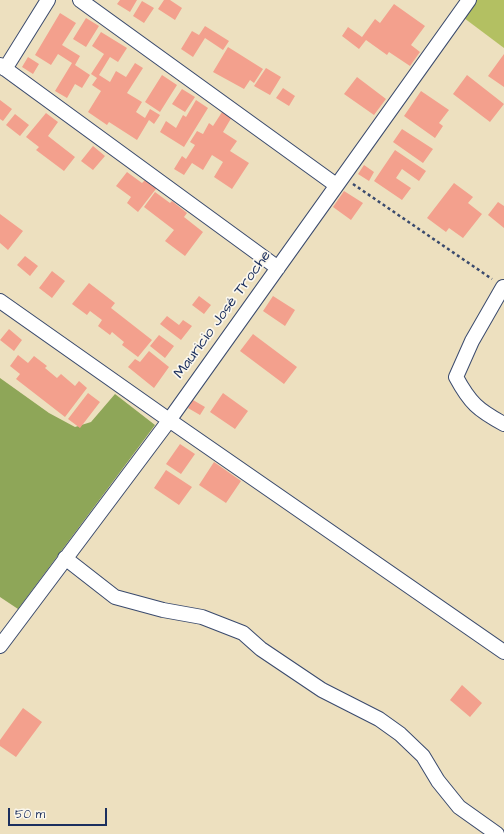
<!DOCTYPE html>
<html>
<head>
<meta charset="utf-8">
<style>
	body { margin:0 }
	#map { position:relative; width:504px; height:834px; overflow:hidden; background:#ede0bf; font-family:"Architects Daughter",sans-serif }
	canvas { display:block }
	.scale { position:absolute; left:8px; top:808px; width:99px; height:18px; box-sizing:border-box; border:2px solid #1b2f5e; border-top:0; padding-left:5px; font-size:12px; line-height:14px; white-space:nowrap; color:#1b2f5e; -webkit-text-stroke:3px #fbf7ec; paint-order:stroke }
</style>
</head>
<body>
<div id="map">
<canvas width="504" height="834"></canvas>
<div class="scale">50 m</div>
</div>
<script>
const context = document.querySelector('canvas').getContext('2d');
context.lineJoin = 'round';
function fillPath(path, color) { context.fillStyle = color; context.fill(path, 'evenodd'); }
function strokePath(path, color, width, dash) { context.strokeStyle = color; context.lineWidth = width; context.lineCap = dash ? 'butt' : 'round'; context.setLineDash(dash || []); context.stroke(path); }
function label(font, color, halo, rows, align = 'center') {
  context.font = font + ' "Architects Daughter",sans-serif'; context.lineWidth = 3.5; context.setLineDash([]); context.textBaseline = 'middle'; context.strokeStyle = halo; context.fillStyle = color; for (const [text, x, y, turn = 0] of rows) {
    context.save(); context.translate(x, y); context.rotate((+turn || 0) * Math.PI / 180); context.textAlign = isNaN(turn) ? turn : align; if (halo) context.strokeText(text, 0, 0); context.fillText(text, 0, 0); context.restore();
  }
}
fillPath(new Path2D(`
	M477 0H504V48L464 18Z`), '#b3c062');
fillPath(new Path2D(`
	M0 378 49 413 75 427 91 422 115 394 155 425 18 609 0 597Z`), '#8ea658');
fillPath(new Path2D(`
	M120 0H137L130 12 117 4Z
	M164 0H170L182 8 175 20 158 9Z
	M142 1 154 8 144 23 133 16Z
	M394 4 425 26 411 45 420 52 410 66 389 52 387 55 366 40 359 49 342 36 348 27 362 37 375 19 380 23Z
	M60 13 76 23 62 45 80 56 75 65 90 75 82 88 75 84 67 98 55 91 72 63 58 54 51 65 35 55Z
	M86 18 99 26 86 47 73 39Z
	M205 26 229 41 223 50 205 38 193 57 181 49 192 31 199 35Z
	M101 32 127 48 118 62 110 57 99 75 110 82 116 71 126 77 135 63 143 68 127 93 142 102 136 112 145 118 150 109 160 115 154 124 149 120 137 140 109 122 107 125 88 112 101 91 92 85 97 78 91 74 104 54 92 46Z
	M228 47 263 69 254 83 250 80 244 89 213 72Z
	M504 54V87L488 76Z
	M28 57 39 64 33 74 22 67Z
	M266 68 281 77 270 95 254 86Z
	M162 75 177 85 160 112 145 102Z
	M467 75 504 104 490 122 453 94Z
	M357 77 386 99 374 115 344 94Z
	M283 88 295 96 289 106 276 98Z
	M182 89 195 97 185 112 172 104Z
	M421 91 449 110 439 123 443 126 435 138 404 116Z
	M0 100 12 109 3 121 0 119Z
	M196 100 208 108 184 147 160 132 166 121 176 128 183 115 186 117Z
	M224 109 233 115 223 132 237 141 230 151 249 163 232 189 214 177 223 162 212 155 203 170 192 163 184 175 174 169 182 156 186 159 195 145 190 142 197 131 203 134 209 123 213 126Z
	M46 113 58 122 48 136 75 157 64 171 36 150 39 147 26 137Z
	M15 114 29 125 20 136 6 125Z
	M402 129 433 149 423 163 393 142Z
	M93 146 105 156 93 170 81 161Z
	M395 150 426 171 419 181 402 169 396 178 411 188 402 200 374 181Z
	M364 165 374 172 369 181 358 174Z
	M127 172 142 183 148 177 159 185 138 212 127 203 131 197 116 186Z
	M454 183 473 197 468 203 482 214 463 238 449 228 446 232 427 218Z
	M344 191 363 203 351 220 333 207Z
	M155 192 170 203 172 201 187 213 184 217 203 232 185 256 165 241 174 230 144 207Z
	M498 202 504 206V228L488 215Z
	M0 214 23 231 8 250 0 243Z
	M25 256 38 266 30 276 17 265Z
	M52 271 65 281 52 298 39 288Z
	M89 283 115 303 111 308 152 340 138 357 122 345 124 342 112 332 110 335 98 326 102 320 90 311 87 315 72 304Z
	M199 296 211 305 204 314 192 305Z
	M273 296 295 310 285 326 263 311Z
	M167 316 179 325 183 320 192 326 181 340 160 324Z
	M9 329 22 340 14 351 0 340Z
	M253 334 297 367 284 384 240 351Z
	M159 335 174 346 165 358 150 346Z
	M149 351 169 367 154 388 128 367 135 359 140 362Z
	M18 355 28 363 34 356 47 366 45 368 57 378 61 374 75 386 79 381 87 388 65 417 16 379 20 374 10 366Z
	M88 393 100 402 80 428 68 419Z
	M223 393 248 411 235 429 210 412Z
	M193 400 205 407 200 415 188 408Z
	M180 444 195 454 181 474 166 464Z
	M214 462 241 481 226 503 199 485Z
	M166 470 192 487 179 505 154 488Z
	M462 685 482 703 470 717 450 700Z
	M23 708 42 722 16 757 0 746V740Z`), '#f3a08d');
const minor = new Path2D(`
	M80 0 336 185
	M0 65 278 268
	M5 69 48 0
	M503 287 472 341 456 377C470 403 478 410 504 424
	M0 301 169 420 504 652
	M65 558 115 597 163 610 202 617 243 633 261 649 322 690 379 719 400 734 423 756 438 781 459 807 497 834
	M0 646 165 426 469 0`);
strokePath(minor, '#3a4a6d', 16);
strokePath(new Path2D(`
	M353 184 492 279`), '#3a4a6d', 2.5, [3, 3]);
strokePath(minor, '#fff', 14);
label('15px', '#1b2f5e', '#fbf7ec', [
	["Mauricio José Troche",223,315,-54]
]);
</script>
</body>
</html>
